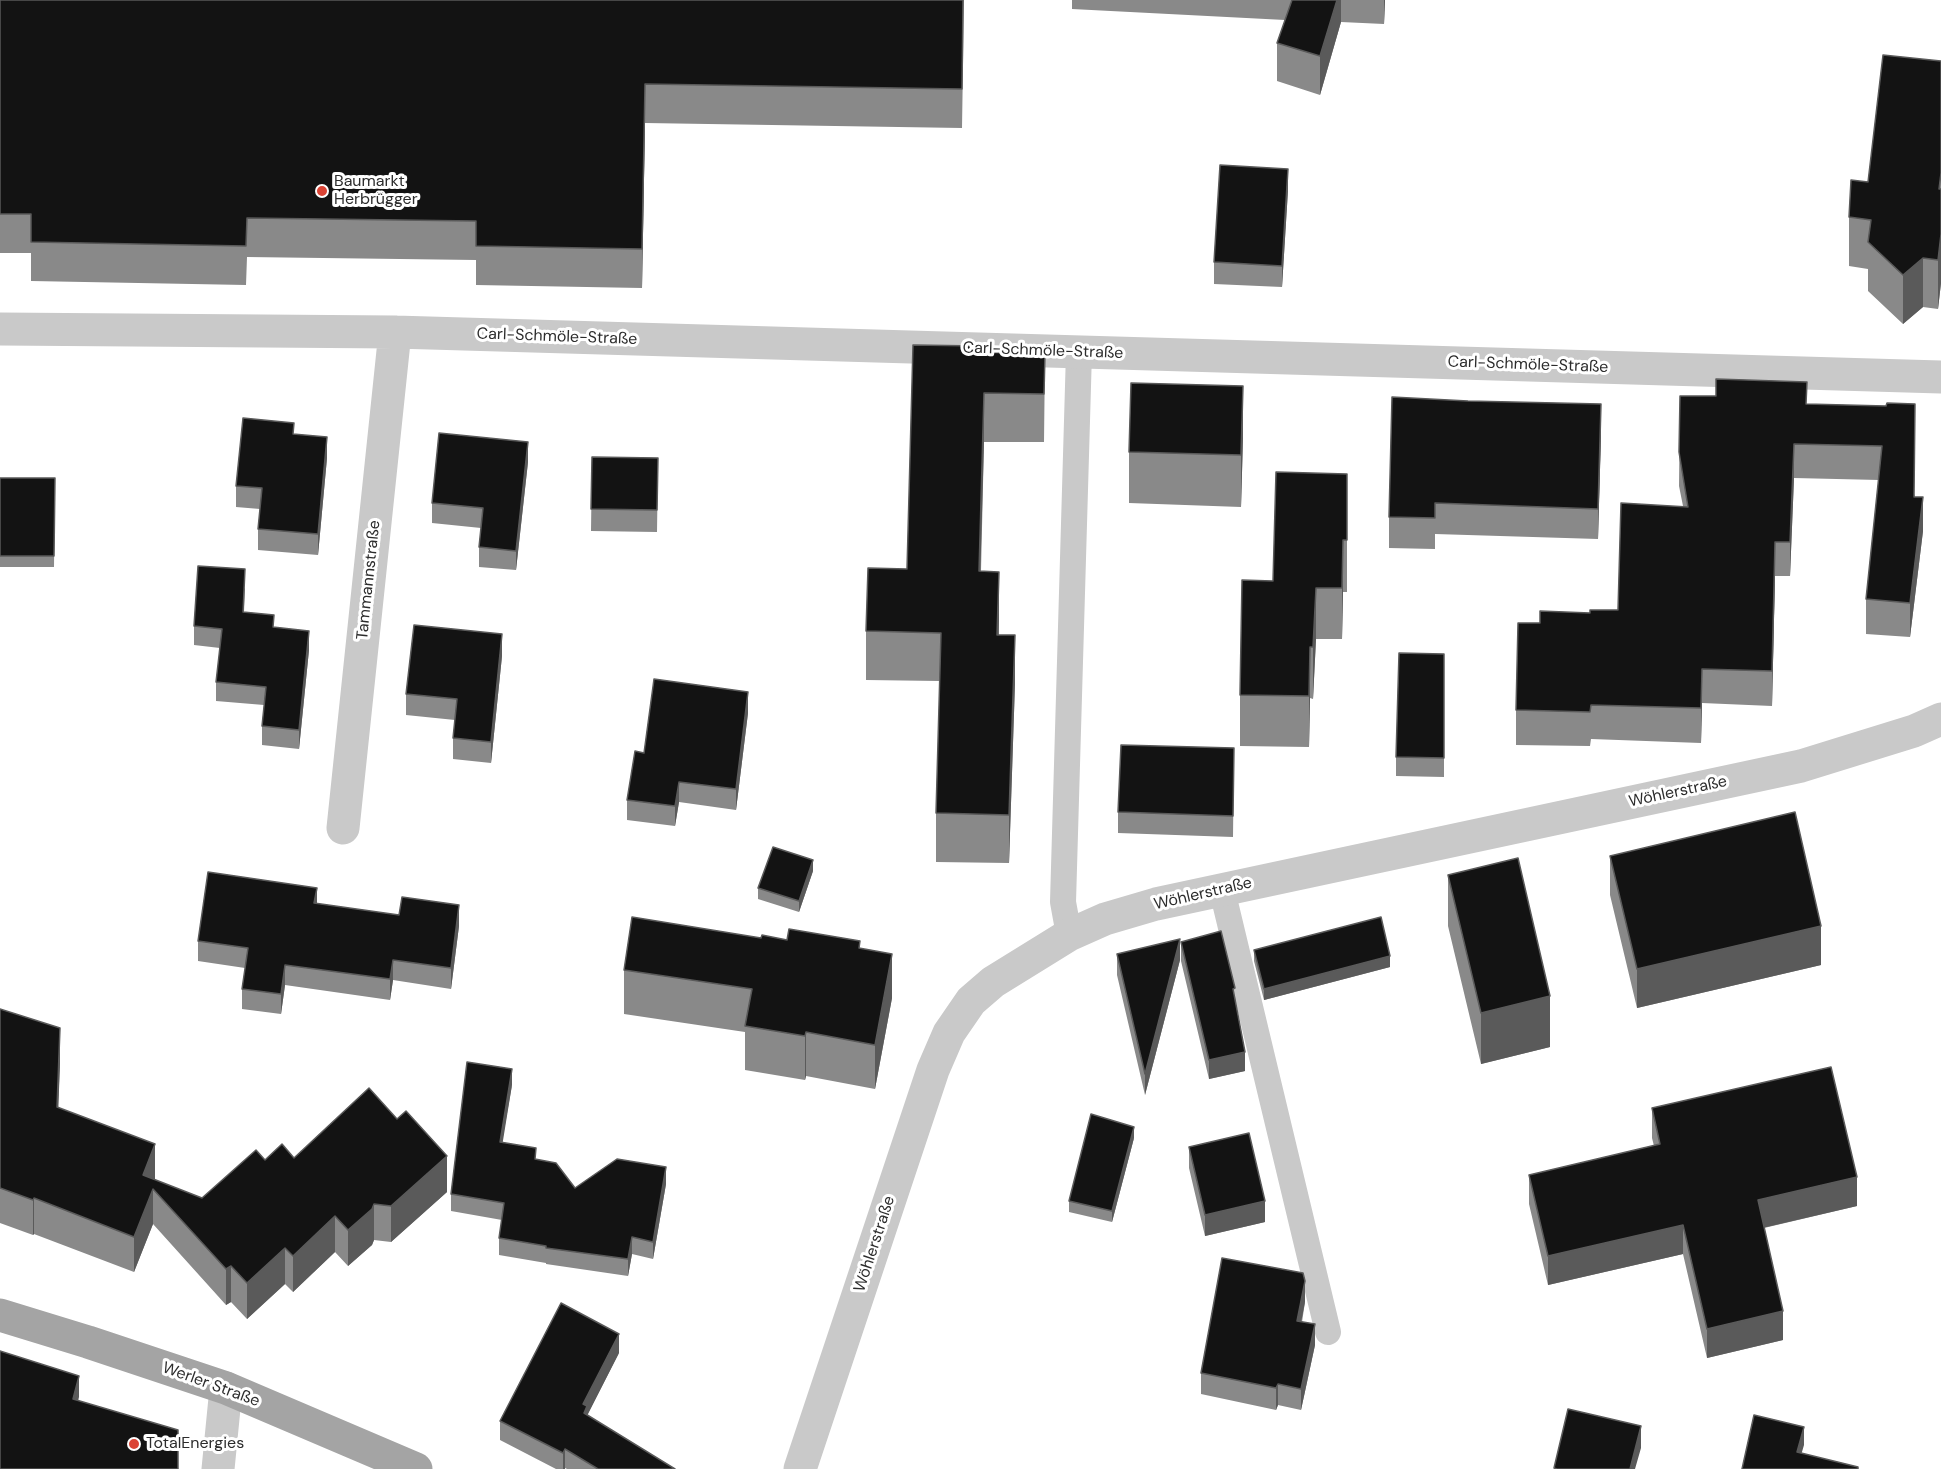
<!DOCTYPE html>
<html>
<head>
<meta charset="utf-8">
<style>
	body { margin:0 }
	canvas { display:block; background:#fff }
</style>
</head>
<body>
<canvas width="1941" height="1469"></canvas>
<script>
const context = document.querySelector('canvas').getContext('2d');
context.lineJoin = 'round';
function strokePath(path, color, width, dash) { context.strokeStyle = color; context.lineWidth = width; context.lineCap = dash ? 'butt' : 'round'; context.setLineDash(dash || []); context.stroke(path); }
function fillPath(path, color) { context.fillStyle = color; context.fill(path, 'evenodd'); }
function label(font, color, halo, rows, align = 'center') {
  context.font = font + ' "DM Sans",sans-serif'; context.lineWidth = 6; context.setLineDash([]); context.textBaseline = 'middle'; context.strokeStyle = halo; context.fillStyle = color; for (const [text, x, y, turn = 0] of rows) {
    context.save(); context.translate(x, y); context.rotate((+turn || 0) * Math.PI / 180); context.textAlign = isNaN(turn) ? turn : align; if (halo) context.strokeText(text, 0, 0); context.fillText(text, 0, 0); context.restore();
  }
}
strokePath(new Path2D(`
	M1222 890 1328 1332
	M1069 935 1063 902 1079 352`), '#c9c9c9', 26);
strokePath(new Path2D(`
	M0 329 395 332 1941 377
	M343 828 395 332
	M218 1469 226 1388
	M800 1469 933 1070 949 1033 971 1001 993 982 1069 935 1105 919 1156 904 1801 766 1914 731 1941 719`), '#c9c9c9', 33);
strokePath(new Path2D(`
	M0 1315 88 1342 226 1388 416 1469`), '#a4a4a4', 33);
fillPath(new Path2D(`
	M0 0H964L962 128 645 123 642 288 476 285V260L247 257 246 285 31 281V253H0Z
	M1072 0H1385L1384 24 1341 22 1320 95 1277 81V43L1285 20 1072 9Z
	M1941 61V283L1938 309 1923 307 1903 324 1868 291V269L1849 266V217L1868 182Z
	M1288 190 1282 287 1214 284V262Z
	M979 352 1045 354 1044 442H984L981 571 999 620V635L1015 683 1009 863 936 862V813L940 681 866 680V631L907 569Z
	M1680 396 1807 404 1886 406 1915 497 1923 531 1910 637 1866 634V599L1879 480 1794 478 1790 576H1775L1772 706 1702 703 1701 743 1591 739 1590 746 1516 745V710L1540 623 1590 613 1618 610 1683 506 1679 486Z
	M1468 401 1601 435 1598 539 1435 534V549L1389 548V517Z
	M294 434 327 458 318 555 258 550V529L260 509 236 507V486Z
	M1243 438 1241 507 1129 503V452Z
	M592 457 658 458 657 532 591 531Z
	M528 462 516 570 479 567V547L481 528 432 523V503Z
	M1347 474V592H1343L1342 639H1316L1313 699 1310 698 1309 747 1240 746V695L1273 581Z
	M0 478H55L54 567H0Z
	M245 588 244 612 274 628 309 650 299 749 262 745V726L264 705 216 701V682L220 648 194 645V626Z
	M1444 654V777L1396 776V757Z
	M502 656 491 763 453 759V738L455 720 406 715V694Z
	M748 713 736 810 679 802 675 826 627 820V800L644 753Z
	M1234 748 1233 837 1118 833V812Z
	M1610 856 1821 965 1637 1008 1610 895Z
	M813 871 799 912 758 899V888Z
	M1448 875 1550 1047 1481 1064 1448 926Z
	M317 904 459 926 451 989 393 980 390 1000 285 985 281 1014 242 1009V989L245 968 198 961V941Z
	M761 938 860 948 892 998 875 1089 806 1076 805 1080 745 1070V1032L624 1014V970Z
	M1181 942 1235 997 1245 1071 1209 1079 1181 961Z
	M1254 950 1390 967 1264 1000 1254 961Z
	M1117 954 1180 960 1145 1095 1117 975Z
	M0 1009 60 1063 58 1108 155 1180 202 1198 265 1160 294 1158 447 1192 391 1242 374 1240 372 1245 348 1266 335 1252 293 1292 285 1284 247 1319 231 1302 226 1305 153 1224 134 1272 34 1234 33 1235 0 1223Z
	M512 1085 502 1142 536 1159 575 1188 666 1184 653 1259 632 1254 628 1276 546 1264V1263L499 1255V1238L502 1220 451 1211V1194Z
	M1652 1108 1857 1206 1764 1228 1783 1340 1707 1358 1683 1254 1548 1285 1529 1204V1175L1654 1146 1652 1138Z
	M1134 1138 1112 1222 1069 1212V1201Z
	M1189 1147 1265 1222 1205 1236 1189 1168Z
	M1305 1302 1302 1322 1315 1345 1301 1410 1278 1405 1276 1410 1201 1394V1373Z
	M619 1353 587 1415 675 1469H567L565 1468V1469H556L500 1440V1421Z`), '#898989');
fillPath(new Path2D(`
	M1337 0H1341V22L1320 95V56Z
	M1384 0H1385L1384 24Z
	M645 84V123L642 288V249Z
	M1288 169V190L1282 287V266Z
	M1941 234V283L1938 309V260Z
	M1923 258V307L1903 324V275Z
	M1243 386V438L1241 507V455Z
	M984 393V442L979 619V571Z
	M1601 404V435L1598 539V509Z
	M327 437V458L318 555V534Z
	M528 442V462L516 570V551Z
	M1794 444V478L1790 576V542Z
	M1923 497V531L1910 637V603Z
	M1343 540V592L1342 639V588Z
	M1775 542V576L1772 706V671Z
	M999 572V620L997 683V635Z
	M1316 588V639L1313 699V647Z
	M309 631V650L299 749V730Z
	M502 634V656L491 763V742Z
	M1015 635V683L1009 863V815Z
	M1310 647V698L1309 747V696Z
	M1702 669V703L1701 743V708Z
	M748 692V713L736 810V789Z
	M679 782V802L675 826V806Z
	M813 860V871L799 912V901Z
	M317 888V908L314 903Z
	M459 905V926L451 989V968Z
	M1821 926V965L1637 1008V969Z
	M1180 939V960L1145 1095V1074Z
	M892 954V998L875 1089V1045Z
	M1390 956V967L1264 1000V989Z
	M393 960V980L390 1000V979Z
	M285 965V985L281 1014V994Z
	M1550 996V1047L1481 1064V1013Z
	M60 1028V1063L57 1143V1107Z
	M806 1032V1076L805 1080V1036Z
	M1245 1052V1071L1209 1079V1060Z
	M512 1069V1085L500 1159V1142Z
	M1134 1127V1138L1112 1222V1211Z
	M155 1144V1180L143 1175Z
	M447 1156V1192L391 1242V1206Z
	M666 1167V1184L653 1259V1242Z
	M1857 1177V1206L1758 1229V1200Z
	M153 1189V1224L134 1272V1237Z
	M34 1198V1234L33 1235V1200Z
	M1265 1201V1222L1205 1236V1215Z
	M374 1204V1240L372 1245 348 1266V1230Z
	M335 1216V1252L293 1292V1256Z
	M1683 1225V1254L1548 1285V1256Z
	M632 1237V1254L628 1276V1259Z
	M285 1248V1284L247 1319V1283Z
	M231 1266V1302L226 1305V1269Z
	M1305 1281V1302L1297 1343V1321Z
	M1783 1311V1340L1707 1358V1329Z
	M1315 1324V1345L1301 1410V1389Z
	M619 1334V1353L587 1416 584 1432 583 1404Z
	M79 1376V1397L73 1421V1399Z
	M1278 1384V1405L1276 1410V1388Z
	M1641 1426V1448L1635 1469H1630Z
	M1804 1427V1445L1797 1469V1452Z
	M565 1449V1469H563V1453Z`), '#5a5a5a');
const building = new Path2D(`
	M0 0H963L962 89 645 84 642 249 476 246V221L247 218 246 246 31 242V214H0Z
	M1292 0H1337L1320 56 1277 43Z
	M1883 55 1941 61V173L1939 189H1941V234L1938 260 1923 258 1903 275 1868 242 1871 220 1849 217 1851 180 1868 182Z
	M1220 165 1288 169 1282 266 1214 262Z
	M913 345 979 346 978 352 1045 354 1044 394 984 393 979 571 999 572 997 635H1015L1009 815 936 813 941 633 866 631 868 568 907 569Z
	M1716 379 1807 382 1806 404 1886 406 1887 403 1915 404 1914 497H1923L1910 603 1866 599 1882 446 1794 444 1790 542H1775L1772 671 1702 669 1701 708 1591 705 1590 712 1516 710 1518 623H1540V611L1590 613V610H1618L1621 503 1688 507 1679 452 1680 396H1716Z
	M1131 383 1243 386 1241 455 1129 452Z
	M1392 397 1468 401 1601 404 1598 509 1435 503V518L1389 517Z
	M243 418 294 423 293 434 327 437 318 534 258 529 262 488 236 486Z
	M439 433 528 442 516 551 479 547 483 508 432 503Z
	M592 457 658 458 657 510 591 509Z
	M1276 472 1347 474V540H1343L1342 588H1316L1313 647H1310L1309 696 1240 695 1242 580 1273 581Z
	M0 478H55L54 556H0Z
	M198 566 245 569 243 612 274 615 273 627 309 631 299 730 262 726 266 687 216 682 222 629 194 626Z
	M414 625 502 634 491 742 453 738 457 699 406 694Z
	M1399 653 1444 654V758L1396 757Z
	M654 679 748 692 736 789 679 782 675 806 627 800 635 751 644 753Z
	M1121 745 1234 748 1233 816 1118 812Z
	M1795 812 1821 926 1637 969 1610 856Z
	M773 847 813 860 799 901 758 888Z
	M1518 858 1550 996 1481 1013 1448 875Z
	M208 872 317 888 314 903 399 915 402 897 459 905 451 968 393 960 390 979 285 965 281 994 242 989 248 948 198 941Z
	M632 917 761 938 762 935 787 940 789 929 860 941 859 948 892 954 875 1045 806 1032 805 1036 745 1026 752 989 624 970Z
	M1381 917 1390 956 1264 989 1254 950Z
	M1221 931 1235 988 1233 989 1245 1052 1209 1060 1181 942Z
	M1180 939 1145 1074 1117 954Z
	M0 1009 60 1028 57 1107 155 1144 143 1175 202 1198 256 1150 265 1160 282 1144 294 1158 369 1088 397 1119 406 1111 447 1156 391 1206 374 1204 372 1209 348 1230 335 1216 293 1256 285 1248 247 1283 231 1266 226 1269 153 1189 134 1237 34 1198 33 1200 0 1188Z
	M467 1062 512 1069 500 1142 536 1148 535 1159 556 1163 575 1188 617 1159 666 1167 653 1242 632 1237 628 1259 546 1248V1246L499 1238 504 1203 451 1194Z
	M1831 1067 1857 1177 1758 1200 1783 1311 1707 1329 1683 1225 1548 1256 1529 1175 1660 1144 1652 1108Z
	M1091 1114 1134 1127 1112 1211 1069 1201Z
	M1249 1133 1265 1201 1205 1215 1189 1147Z
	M1222 1258 1303 1273 1305 1281 1297 1321 1315 1324 1301 1389 1278 1384 1276 1388 1201 1373Z
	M561 1303 619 1334 583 1404 587 1406 584 1413 675 1469H598L565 1449 563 1453 500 1421Z
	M0 1351 79 1376 73 1399 178 1430V1469H0Z
	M1568 1409 1641 1426 1630 1469H1557L1554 1468Z
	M1754 1415 1804 1427 1797 1452 1858 1467V1469H1742Z`);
fillPath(building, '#131313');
strokePath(building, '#5a5a5a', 1.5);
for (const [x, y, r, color] of [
	[322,191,6,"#db4435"],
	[134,1444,6,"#db4435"]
]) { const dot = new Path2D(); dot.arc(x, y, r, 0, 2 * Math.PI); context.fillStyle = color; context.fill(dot); strokePath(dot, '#fff', 2); }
label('16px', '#2c2c2c', '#fff', [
	["Baumarkt",334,182],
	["Herbrügger",334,200],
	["TotalEnergies",146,1444]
], 'left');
label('16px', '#2c2c2c', '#fff', [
	["Carl-Schmöle-Straße",557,337,2],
	["Carl-Schmöle-Straße",1043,351,2],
	["Carl-Schmöle-Straße",1528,365,2],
	["Tammannstraße",369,580,-84],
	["Wöhlerstraße",1678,792,-12],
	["Wöhlerstraße",1203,894,-13],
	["Wöhlerstraße",875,1244,-72],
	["Werler Straße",211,1385,20]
]);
</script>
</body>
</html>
